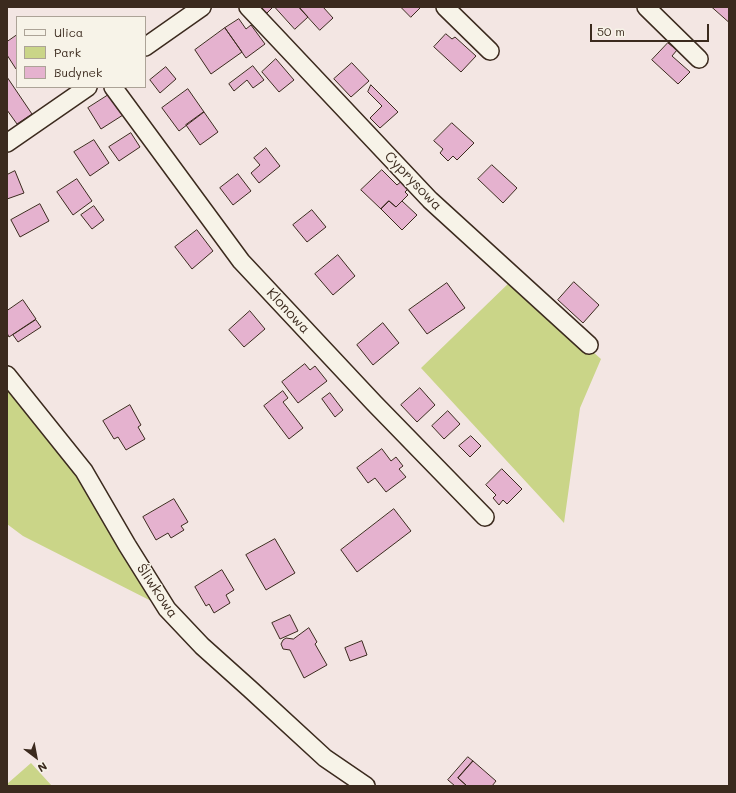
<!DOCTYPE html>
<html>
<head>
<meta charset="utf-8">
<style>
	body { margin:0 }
	#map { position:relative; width:736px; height:793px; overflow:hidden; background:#f3e6e3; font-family:Mali,sans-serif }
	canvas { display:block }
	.frame { position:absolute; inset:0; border:8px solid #3b2a1e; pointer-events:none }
	.legend { position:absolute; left:16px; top:16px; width:130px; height:72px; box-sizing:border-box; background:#f7f3e8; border:1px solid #aca397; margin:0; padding:5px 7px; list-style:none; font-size:12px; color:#3b2a1e }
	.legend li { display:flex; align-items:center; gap:8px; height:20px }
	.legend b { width:20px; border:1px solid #aca397 }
	.north { position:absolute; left:16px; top:737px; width:40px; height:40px; -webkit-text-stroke:3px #f7f3e8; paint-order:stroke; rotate:148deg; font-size:11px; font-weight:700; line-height:16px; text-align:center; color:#3b2a1e }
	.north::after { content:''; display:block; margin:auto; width:14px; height:18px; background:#3b2a1e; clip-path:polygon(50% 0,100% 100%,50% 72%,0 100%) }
	.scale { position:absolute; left:590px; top:24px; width:119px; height:18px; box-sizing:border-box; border:2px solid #3b2a1e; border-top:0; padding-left:5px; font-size:12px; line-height:14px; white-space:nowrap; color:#3b2a1e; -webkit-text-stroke:3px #f7f3e8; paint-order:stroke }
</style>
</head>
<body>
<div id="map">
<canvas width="736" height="793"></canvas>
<div class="frame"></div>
<ul class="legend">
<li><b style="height:5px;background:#f7f3e8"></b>Ulica</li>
<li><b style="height:11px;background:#cad588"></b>Park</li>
<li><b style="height:11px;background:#e5b2cf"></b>Budynek</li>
</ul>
<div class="north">N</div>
<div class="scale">50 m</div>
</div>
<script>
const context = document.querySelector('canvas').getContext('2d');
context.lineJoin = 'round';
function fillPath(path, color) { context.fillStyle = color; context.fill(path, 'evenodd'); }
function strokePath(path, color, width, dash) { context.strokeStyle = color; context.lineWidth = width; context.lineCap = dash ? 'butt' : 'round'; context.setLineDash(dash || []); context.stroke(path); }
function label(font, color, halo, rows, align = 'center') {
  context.font = font + ' Mali,sans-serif'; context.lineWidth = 3; context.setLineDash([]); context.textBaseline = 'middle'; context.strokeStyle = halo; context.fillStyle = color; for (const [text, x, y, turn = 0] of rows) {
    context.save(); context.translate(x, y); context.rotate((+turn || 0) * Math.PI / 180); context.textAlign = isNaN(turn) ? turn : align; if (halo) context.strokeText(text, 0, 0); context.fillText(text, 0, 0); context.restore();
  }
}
fillPath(new Path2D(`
	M512 280 601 359 580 408 564 523 421 368Z
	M7 375 84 471 167 609 23 536 7 524Z
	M31 763 52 786H7V784Z`), '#cad588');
const building = new Path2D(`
	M261 7H273L267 13Z
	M275 7H299L308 17 295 29Z
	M299 7H323L333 18 320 30Z
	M401 7H421L411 17Z
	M712 7H729V22Z
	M239 19 246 29 251 25 265 44 246 58 225 28Z
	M225 28 242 52 211 74 195 50Z
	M446 34 452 39 455 37 476 56 461 72 434 47Z
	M17 35V69H16L7 55V42Z
	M668 43 677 50 672 56 690 72 678 84 652 60Z
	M276 59 294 80 279 92 262 72Z
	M352 63 369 81 351 97 334 79Z
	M253 66 264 80 253 88 247 80 234 91 229 84Z
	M166 67 176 79 160 93 150 80Z
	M7 77 32 114 17 124 7 110Z
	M371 85 398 112 380 128 370 118 382 106 368 92Z
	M188 89 204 112 179 131 162 108Z
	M110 94 123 115 101 129 88 108Z
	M204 112 218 132 200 145 186 125Z
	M452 123 474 143 457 160 453 156 448 161 440 153 443 149 434 141Z
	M131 133 140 147 119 161 109 147Z
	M94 140 109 163 90 176 74 152Z
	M266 148 280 166 259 183 251 173 260 165 254 158Z
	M492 165 517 188 503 203 478 179Z
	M382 170 397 185 403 180 410 187 405 192 408 195 396 207 389 201 381 209 361 190Z
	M15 171 24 193 7 199V175Z
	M238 174 251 191 233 205 220 188Z
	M77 179 92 201 73 215 57 192Z
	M389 201 396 207 402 201 417 215 402 230 381 209Z
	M40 204 49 221 20 237 11 220Z
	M94 206 104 220 92 229 81 215Z
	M312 210 326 227 307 242 293 225Z
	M197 230 213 251 192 269 175 247Z
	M338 255 355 276 333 295 315 274Z
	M574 282 599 305 583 323 558 300Z
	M447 283 465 308 427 334 409 310Z
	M23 300 36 319 9 337 7 333V311Z
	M250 311 265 329 244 347 229 330Z
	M36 320 41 327 18 342 13 335Z
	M383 323 399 343 373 365 357 345Z
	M305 364 310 370 315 366 327 381 298 403 282 382Z
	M420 388 435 405 417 422 401 405Z
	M283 391 288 398 283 402 303 428 289 439 264 406Z
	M330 393 343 410 335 417 322 399Z
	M130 405 141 425 138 427 145 439 126 450 118 437 114 439 103 421Z
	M448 411 460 424 444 439 432 426Z
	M471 436 481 446 470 457 459 446Z
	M382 449 391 461 396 457 403 466 399 469 406 477 386 492 375 478 368 483 357 468Z
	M502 469 522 489 507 504 503 500 499 505 493 498 496 495 486 485Z
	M174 499 188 522 181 526 184 530 171 538 168 533 156 540 143 517Z
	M394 509 411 531 357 572 341 550Z
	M275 539 295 573 266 590 246 555Z
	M222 570 234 590 226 595 230 603 214 613 209 604 206 606 195 587Z
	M290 615 298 631 280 639 272 623Z
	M309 628 317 642 315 644 327 665 304 678 290 650 283 649 281 644 283 640 286 638 293 639Z
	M362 641 367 655 350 661 345 648Z
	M468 757 473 761 458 778 467 786H455L448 780Z
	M473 761 496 781 492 786H467L458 778Z`);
fillPath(building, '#e5b2cf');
strokePath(building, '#3b2a1e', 1);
const minor = new Path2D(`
	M248 7 430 200 589 345
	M445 7 490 51
	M646 7 699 59
	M145 47 202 7
	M113 87 241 261 374 403 485 517
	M7 143 88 87
	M7 375 84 471 127 545 167 609 202 646 250 689 325 758 366 786`);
strokePath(minor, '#3b2a1e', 20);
strokePath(minor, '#f7f3e8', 17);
label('14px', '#3b2a1e', '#f7f3e8', [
	["Cyprysowa",413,181,46],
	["Klonowa",288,311,47],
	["Śliwkowa",157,591,56]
]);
</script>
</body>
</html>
